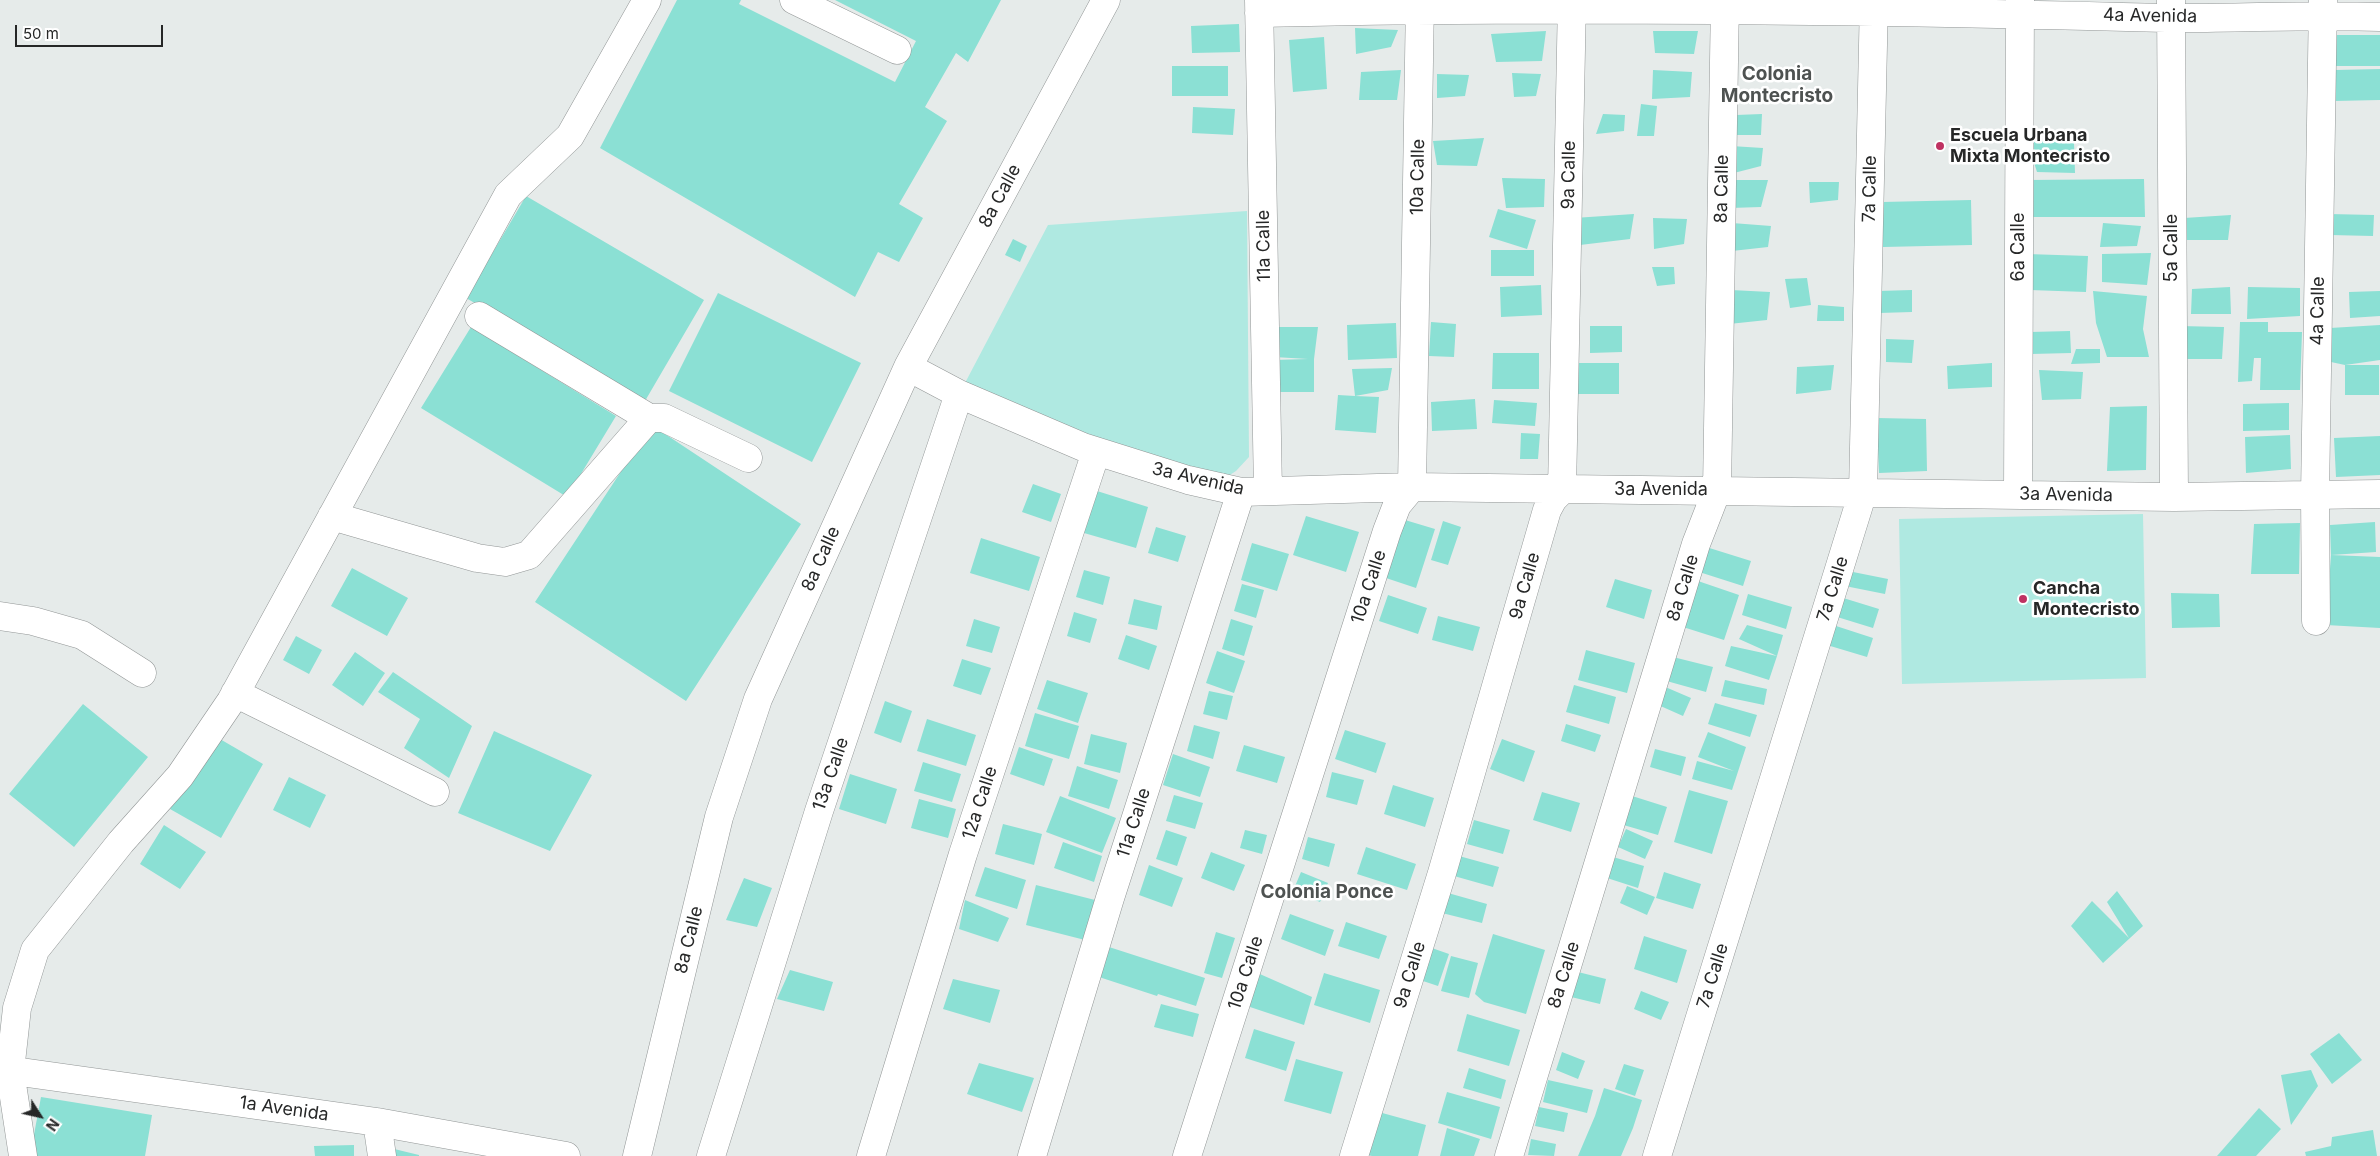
<!DOCTYPE html>
<html>
<head>
<meta charset="utf-8">
<style>
	body { margin:0 }
	#map { position:relative; width:2380px; height:1156px; overflow:hidden; background:#e6ebea; font-family:Inter,sans-serif }
	canvas { display:block }
	.north { position:absolute; left:15px; top:1091px; width:50px; height:50px; -webkit-text-stroke:4px #fff; paint-order:stroke; rotate:125deg; font-size:14px; font-weight:700; line-height:20px; text-align:center; color:#262727 }
	.north::after { content:''; display:block; margin:auto; width:18px; height:22px; background:#262727; clip-path:polygon(50% 0,100% 100%,50% 72%,0 100%) }
	.scale { position:absolute; left:15px; top:25px; width:148px; height:22px; box-sizing:border-box; border:2px solid #262727; border-top:0; padding-left:6px; font-size:15px; line-height:18px; white-space:nowrap; color:#262727; -webkit-text-stroke:4px #fff; paint-order:stroke }
</style>
</head>
<body>
<div id="map">
<canvas width="2380" height="1156"></canvas>
<div class="north">N</div>
<div class="scale">50 m</div>
</div>
<script>
const context = document.querySelector('canvas').getContext('2d');
context.lineJoin = 'round';
function fillPath(path, color) { context.fillStyle = color; context.fill(path, 'evenodd'); }
function strokePath(path, color, width, dash) { context.strokeStyle = color; context.lineWidth = width; context.lineCap = dash ? 'butt' : 'round'; context.setLineDash(dash || []); context.stroke(path); }
function label(font, color, halo, rows, align = 'center') {
  context.font = font + ' Inter,sans-serif'; context.lineWidth = 5; context.setLineDash([]); context.textBaseline = 'middle'; context.strokeStyle = halo; context.fillStyle = color; for (const [text, x, y, turn = 0] of rows) {
    context.save(); context.translate(x, y); context.rotate((+turn || 0) * Math.PI / 180); context.textAlign = isNaN(turn) ? turn : align; if (halo) context.strokeText(text, 0, 0); context.fillText(text, 0, 0); context.restore();
  }
}
fillPath(new Path2D(`
	M1247 211 1249 457 1236 471 1222 480 1101 441 965 383 1048 225Z
	M2143 514 2146 678 1902 684 1899 519Z`), '#afe9e1');
fillPath(new Path2D(`
	M677 0H741L739 4 895 82 916 41 835 0H1001L968 62 956 53 925 107 947 121 899 204 923 218 899 262 878 252 855 297 600 148Z
	M1239 24 1240 52 1192 53 1191 26Z
	M1355 28 1398 30 1391 47 1356 54Z
	M1546 31 1542 61 1496 62 1491 34Z
	M1653 31H1698L1694 54 1655 53Z
	M2334 35H2380V66H2334Z
	M1324 37 1327 89 1293 92 1289 40Z
	M1172 66H1228V96H1172Z
	M2380 69V100L2334 101 2335 70Z
	M1401 70 1397 100H1359L1361 72Z
	M1653 70 1692 72 1690 97 1652 99Z
	M1512 73 1541 74 1536 96 1514 97Z
	M1437 74 1469 75 1465 96 1437 98Z
	M1641 104 1657 106 1654 136H1637Z
	M1193 107 1235 109 1233 135 1192 133Z
	M1603 114 1625 115 1624 131 1596 134Z
	M1762 114 1761 135H1734L1736 115Z
	M1484 138 1477 166 1437 165 1433 141Z
	M2027 141 2074 142 2075 173 2037 172Z
	M1731 146 1763 148 1761 166 1730 174Z
	M1502 178 1545 179 1544 207 1506 208Z
	M2144 179 2145 217H2027V180Z
	M1729 180H1768L1761 207 1730 208Z
	M1809 182H1839L1838 200 1810 203Z
	M526 196 704 300 645 401 466 298Z
	M1971 200 1972 245 1883 247 1882 202Z
	M1498 209 1536 220 1527 249 1489 237Z
	M1634 214 1630 239 1580 245 1574 218Z
	M2329 214 2374 215 2373 236 2330 235Z
	M2231 215 2228 240H2183L2184 218Z
	M1653 218 1687 219 1684 244 1654 249Z
	M1732 223 1771 226 1768 247 1732 251Z
	M2103 223 2141 226 2137 246 2100 247Z
	M1013 239 1027 246 1020 262 1005 255Z
	M1491 250H1534V276H1491Z
	M2151 253 2147 285 2102 282V254Z
	M2027 254 2088 256 2086 292 2030 290Z
	M1652 267H1674L1675 284 1657 286Z
	M1807 278 1811 305 1790 308 1785 279Z
	M1541 285 1542 315 1501 317 1500 287Z
	M2230 287 2231 314H2191L2192 289Z
	M2248 287 2300 288V316L2247 319Z
	M1731 290 1770 292 1767 320 1729 324Z
	M1912 290V312L1879 313 1878 291Z
	M2093 291 2147 296 2143 329 2149 357H2107L2096 323Z
	M2380 291V316L2350 318 2349 292Z
	M718 293 861 363 812 462 669 391Z
	M1818 305 1844 307V321H1817Z
	M1431 322 1456 324 1454 357 1429 356Z
	M2240 322H2268V332H2302L2300 390H2260L2261 358H2254L2252 381 2238 382Z
	M1396 323 1397 358 1348 360 1347 325Z
	M2380 325V360L2345 365 2331 362 2330 328Z
	M1590 326H1622V352L1590 353Z
	M2179 326 2224 327 2222 359H2178Z
	M471 327 616 416 567 497 421 408Z
	M1277 327H1318L1314 359V392H1274L1273 360 1308 359 1274 357Z
	M2070 331 2071 353 2031 354 2030 332Z
	M1886 339 1914 340 1912 363 1886 362Z
	M2076 349H2100V363L2071 364Z
	M1493 353H1539V389H1492Z
	M1572 363H1619V394H1572Z
	M1992 363V387L1948 389 1947 366Z
	M1834 365 1831 390 1796 394 1797 367Z
	M2345 365H2379V395H2345Z
	M1392 368 1388 390 1355 396 1379 397 1376 433 1335 430 1338 395 1355 396 1352 369Z
	M2039 370 2083 372 2081 399 2042 400Z
	M1475 399 1477 429 1432 431 1431 402Z
	M1494 400 1537 403 1535 426 1492 423Z
	M2289 403V430L2243 431V404Z
	M2147 406 2146 470 2107 471 2110 407Z
	M1877 418 1926 419 1927 471 1879 473Z
	M653 423 662 432 801 524 686 701 535 602Z
	M1521 433 1540 434 1538 459H1520Z
	M2290 435 2291 469 2246 473 2245 437Z
	M2380 436V475L2336 477 2334 438Z
	M1033 484 1061 494 1051 522 1022 512Z
	M1097 491 1148 507 1136 548 1084 533Z
	M1306 516 1359 532 1346 572 1293 555Z
	M1405 520 1435 529 1416 588 1386 578Z
	M1443 521 1461 527 1448 565 1431 560Z
	M2375 522 2376 552 2331 555 2380 557V628L2326 625 2331 555 2330 525Z
	M2300 523 2299 574H2251L2254 524Z
	M1156 527 1186 536 1178 562 1148 553Z
	M981 538 1040 557 1029 591 970 573Z
	M1252 543 1289 554 1277 591 1241 580Z
	M1703 546 1751 561 1743 586 1696 571Z
	M352 568 408 598 387 636 331 606Z
	M1084 570 1110 577 1103 605 1076 597Z
	M1848 571 1888 579 1885 594 1845 586Z
	M1615 579 1652 590 1644 619 1606 607Z
	M1698 581 1739 595 1724 640 1683 627Z
	M1242 584 1264 590 1256 618 1234 611Z
	M2171 593 2219 594 2220 627 2172 628Z
	M1748 594 1792 607 1786 629 1742 615Z
	M1388 595 1427 608 1418 634 1379 621Z
	M1840 597 1879 609 1873 628 1834 616Z
	M1134 599 1162 606 1157 630 1128 624Z
	M1074 612 1097 619 1090 643 1067 636Z
	M1438 616 1480 627 1473 651 1432 640Z
	M974 619 1000 627 992 653 966 646Z
	M1231 619 1253 626 1244 656 1222 649Z
	M1747 625 1783 635 1777 656 1769 680 1725 666 1731 646 1777 656 1739 639Z
	M1833 625 1873 638 1867 657 1827 645Z
	M1126 635 1157 646 1149 670 1118 659Z
	M296 636 322 650 309 674 283 660Z
	M1586 650 1635 663 1627 693 1578 680Z
	M1217 651 1245 661 1234 693 1206 683Z
	M355 652 385 673 363 706 332 685Z
	M1669 656 1713 667 1706 692 1663 680Z
	M962 659 991 668 981 695 953 686Z
	M393 672 472 726 449 778 404 748 420 719 378 692Z
	M1047 680 1088 693 1078 723 1037 709Z
	M1725 680 1767 689 1764 705 1721 696Z
	M1574 685 1616 697 1609 724 1566 712Z
	M1663 686 1691 698 1683 716 1656 704Z
	M1209 691 1233 696 1227 720 1203 714Z
	M885 701 912 711 901 743 874 733Z
	M1715 703 1757 715 1750 737 1708 724Z
	M83 704 148 757 74 847 9 794Z
	M1035 713 1079 726 1069 759 1025 746Z
	M927 719 976 735 966 766 917 751Z
	M1566 724 1601 735 1595 752 1561 741Z
	M1194 725 1220 732 1213 759 1187 751Z
	M1345 730 1386 743 1376 773 1335 759Z
	M494 731 592 775 550 851 458 813Z
	M1708 732 1746 747 1732 790 1692 779 1697 761 1734 771 1698 757Z
	M1091 734 1127 743 1120 773 1084 764Z
	M213 735 263 764 221 838 170 809Z
	M1502 739 1535 751 1524 782 1490 769Z
	M1244 745 1285 757 1277 783 1236 771Z
	M1019 747 1053 759 1044 786 1010 774Z
	M1655 749 1686 757 1681 776 1650 767Z
	M1173 754 1210 767 1200 797 1163 785Z
	M923 762 961 774 952 802 914 791Z
	M1077 766 1118 780 1109 809 1068 796Z
	M1332 772 1364 780 1357 805 1326 797Z
	M850 774 897 789 886 824 839 809Z
	M289 777 326 795 310 828 273 810Z
	M1393 785 1434 798 1425 827 1384 814Z
	M1689 790 1728 801 1712 854 1674 842Z
	M1542 792 1580 803 1571 832 1533 820Z
	M1174 795 1203 803 1195 829 1166 821Z
	M1629 795 1667 807 1658 835 1620 824Z
	M1060 796 1116 818 1102 853 1046 832Z
	M919 799 956 809 948 838 911 828Z
	M1474 820 1510 830 1503 854 1467 844Z
	M1003 824 1042 834 1034 865 995 854Z
	M164 825 206 852 180 889 140 864Z
	M1626 829 1653 841 1645 859 1618 847Z
	M1166 830 1187 837 1177 866 1156 859Z
	M1245 830 1267 835 1262 854 1240 848Z
	M1308 837 1335 844 1329 867 1302 859Z
	M1063 842 1102 856 1094 882 1054 868Z
	M1366 847 1416 864 1407 890 1357 874Z
	M1211 852 1245 865 1234 891 1201 878Z
	M1459 856 1499 867 1493 887 1454 876Z
	M1613 857 1644 866 1638 888 1607 878Z
	M1149 865 1183 878 1172 907 1139 895Z
	M985 867 1026 880 1017 909 975 896Z
	M1301 872 1328 883 1320 902 1293 891Z
	M1664 872 1701 884 1693 909 1656 898Z
	M744 878 772 888 757 927 726 920Z
	M1036 885 1095 900 1085 940 1026 925Z
	M1627 886 1655 897 1647 915 1620 903Z
	M2117 891 2143 926 2103 963 2071 926 2092 901 2129 938 2107 902Z
	M1448 893 1487 904 1482 923 1442 913Z
	M965 900 1009 918 998 942 959 929Z
	M1290 914 1334 930 1325 956 1281 939Z
	M1346 922 1387 936 1379 959 1338 946Z
	M1216 932 1235 938 1222 978 1204 973Z
	M1493 934 1545 950 1526 1014 1484 1002 1475 994Z
	M1644 936 1687 950 1677 983 1634 969Z
	M1109 947 1205 978 1196 1006 1158 994 1157 996 1099 977Z
	M1429 947 1449 954 1438 986 1417 979Z
	M1451 956 1478 963 1469 998 1441 991Z
	M790 970 833 982 824 1011 777 999Z
	M1253 971 1312 997 1304 1025 1241 1004Z
	M1574 971 1606 979 1600 1004 1567 996Z
	M1324 973 1380 990 1370 1023 1314 1005Z
	M953 979 1000 990 990 1023 943 1009Z
	M1641 991 1669 1002 1661 1020 1634 1009Z
	M1161 1004 1199 1014 1193 1037 1154 1027Z
	M1467 1014 1520 1030 1509 1066 1457 1051Z
	M1254 1029 1295 1042 1286 1071 1245 1058Z
	M2339 1033 2362 1060 2332 1084 2310 1054Z
	M1562 1052 1585 1061 1578 1079 1556 1070Z
	M1296 1059 1343 1072 1331 1114 1284 1101Z
	M979 1063 1034 1078 1022 1112 967 1094Z
	M1624 1064 1644 1070 1635 1096 1615 1089Z
	M1469 1068 1506 1080 1501 1099 1463 1088Z
	M2311 1070 2318 1086 2291 1125 2281 1075Z
	M1548 1080 1593 1090 1587 1113 1543 1102Z
	M1604 1088 1642 1100 1633 1128 1621 1156H1578L1595 1116Z
	M1447 1092 1500 1107 1491 1139 1438 1123Z
	M41 1097 152 1115 145 1156H30Z
	M1539 1107 1568 1113 1564 1132 1535 1126Z
	M2259 1108 2281 1129 2256 1156H2217Z
	M1375 1111 1426 1125 1418 1156H1372L1363 1154Z
	M1447 1128 1480 1139 1474 1156H1440Z
	M2373 1130 2377 1156H2306L2305 1152 2331 1146 2332 1137Z
	M1531 1139 1556 1144 1554 1156 1528 1155Z
	M354 1145V1156H315L314 1146Z
	M386 1147 419 1155V1156H387Z`), '#8be0d4');
const minor = new Path2D(`
	M794 0 897 50
	M1259 0 1268 491
	M2171 1 2174 497
	M1259 13C1561 6 1864 10 2166 18 2237 19 2309 14 2380 17
	M479 316 649 418
	M908 367 959 394 1083 447 1188 480 1241 492 1412 487 2174 497 2380 494
	M2018 494 2020 0
	M332 516 477 558 505 562 529 555 649 418H664L748 458
	M0 616 33 621 82 635 142 673
	M2316 621 2315 495 2323 0
	M235 693 435 792
	M0 1069 377 1122 566 1156
	M377 1122 382 1156
	M23 1156 10 1071 17 1008 35 950 121 842 180 776 231 701 508 195 570 136 647 0
	M637 1156 719 817 758 699 908 367 1106 0
	M711 1156 819 811 959 394
	M871 1156 963 854 1096 452
	M1032 1156 1110 898 1241 492
	M1187 1156 1387 531 1397 505 1412 487 1420 0
	M1354 1156 1442 873 1547 510 1553 499 1562 490 1572 0
	M1509 1156 1696 544 1717 490 1725 0
	M1657 1156 1863 492 1874 0`);
strokePath(minor, '#929696', 29);
strokePath(minor, '#fff', 28);
for (const [x, y, r, color] of [
	[1940,146,5,"#bf3262"],
	[2023,599,5,"#bf3262"]
]) { const dot = new Path2D(); dot.arc(x, y, r, 0, 2 * Math.PI); context.fillStyle = color; context.fill(dot); strokePath(dot, '#fff', 2); }
label('18px', '#262727', '#fff', [
	["4a Avenida",2150,16,1],
	["9a Calle",1569,175,-89],
	["10a Calle",1418,177,-89],
	["8a Calle",1722,189,-89],
	["7a Calle",1870,189,-89],
	["8a Calle",1000,196,-62],
	["11a Calle",1264,246,-91],
	["6a Calle",2019,247,-90],
	["5a Calle",2172,248,-90],
	["4a Calle",2318,311,-89],
	["3a Avenida",1198,479,13],
	["3a Avenida",1661,490],
	["3a Avenida",2066,495,1],
	["8a Calle",821,559,-66],
	["9a Calle",1525,586,-74],
	["10a Calle",1369,587,-72],
	["8a Calle",1683,588,-73],
	["7a Calle",1833,589,-73],
	["13a Calle",831,774,-71],
	["12a Calle",980,803,-72],
	["11a Calle",1134,823,-72],
	["8a Calle",689,940,-76],
	["10a Calle",1246,973,-72],
	["9a Calle",1410,975,-73],
	["8a Calle",1564,975,-73],
	["7a Calle",1713,976,-73],
	["1a Avenida",284,1109,8]
]);
label('bold 18px', '#262727', '#fff', [
	["Escuela Urbana",1950,136],
	["Mixta Montecristo",1950,157],
	["Cancha",2033,589],
	["Montecristo",2033,610]
], 'left');
label('bold 19px', '#4e5251', '#fff', [
	["Colonia",1777,74],
	["Montecristo",1777,96],
	["Colonia Ponce",1327,892]
]);
</script>
</body>
</html>
